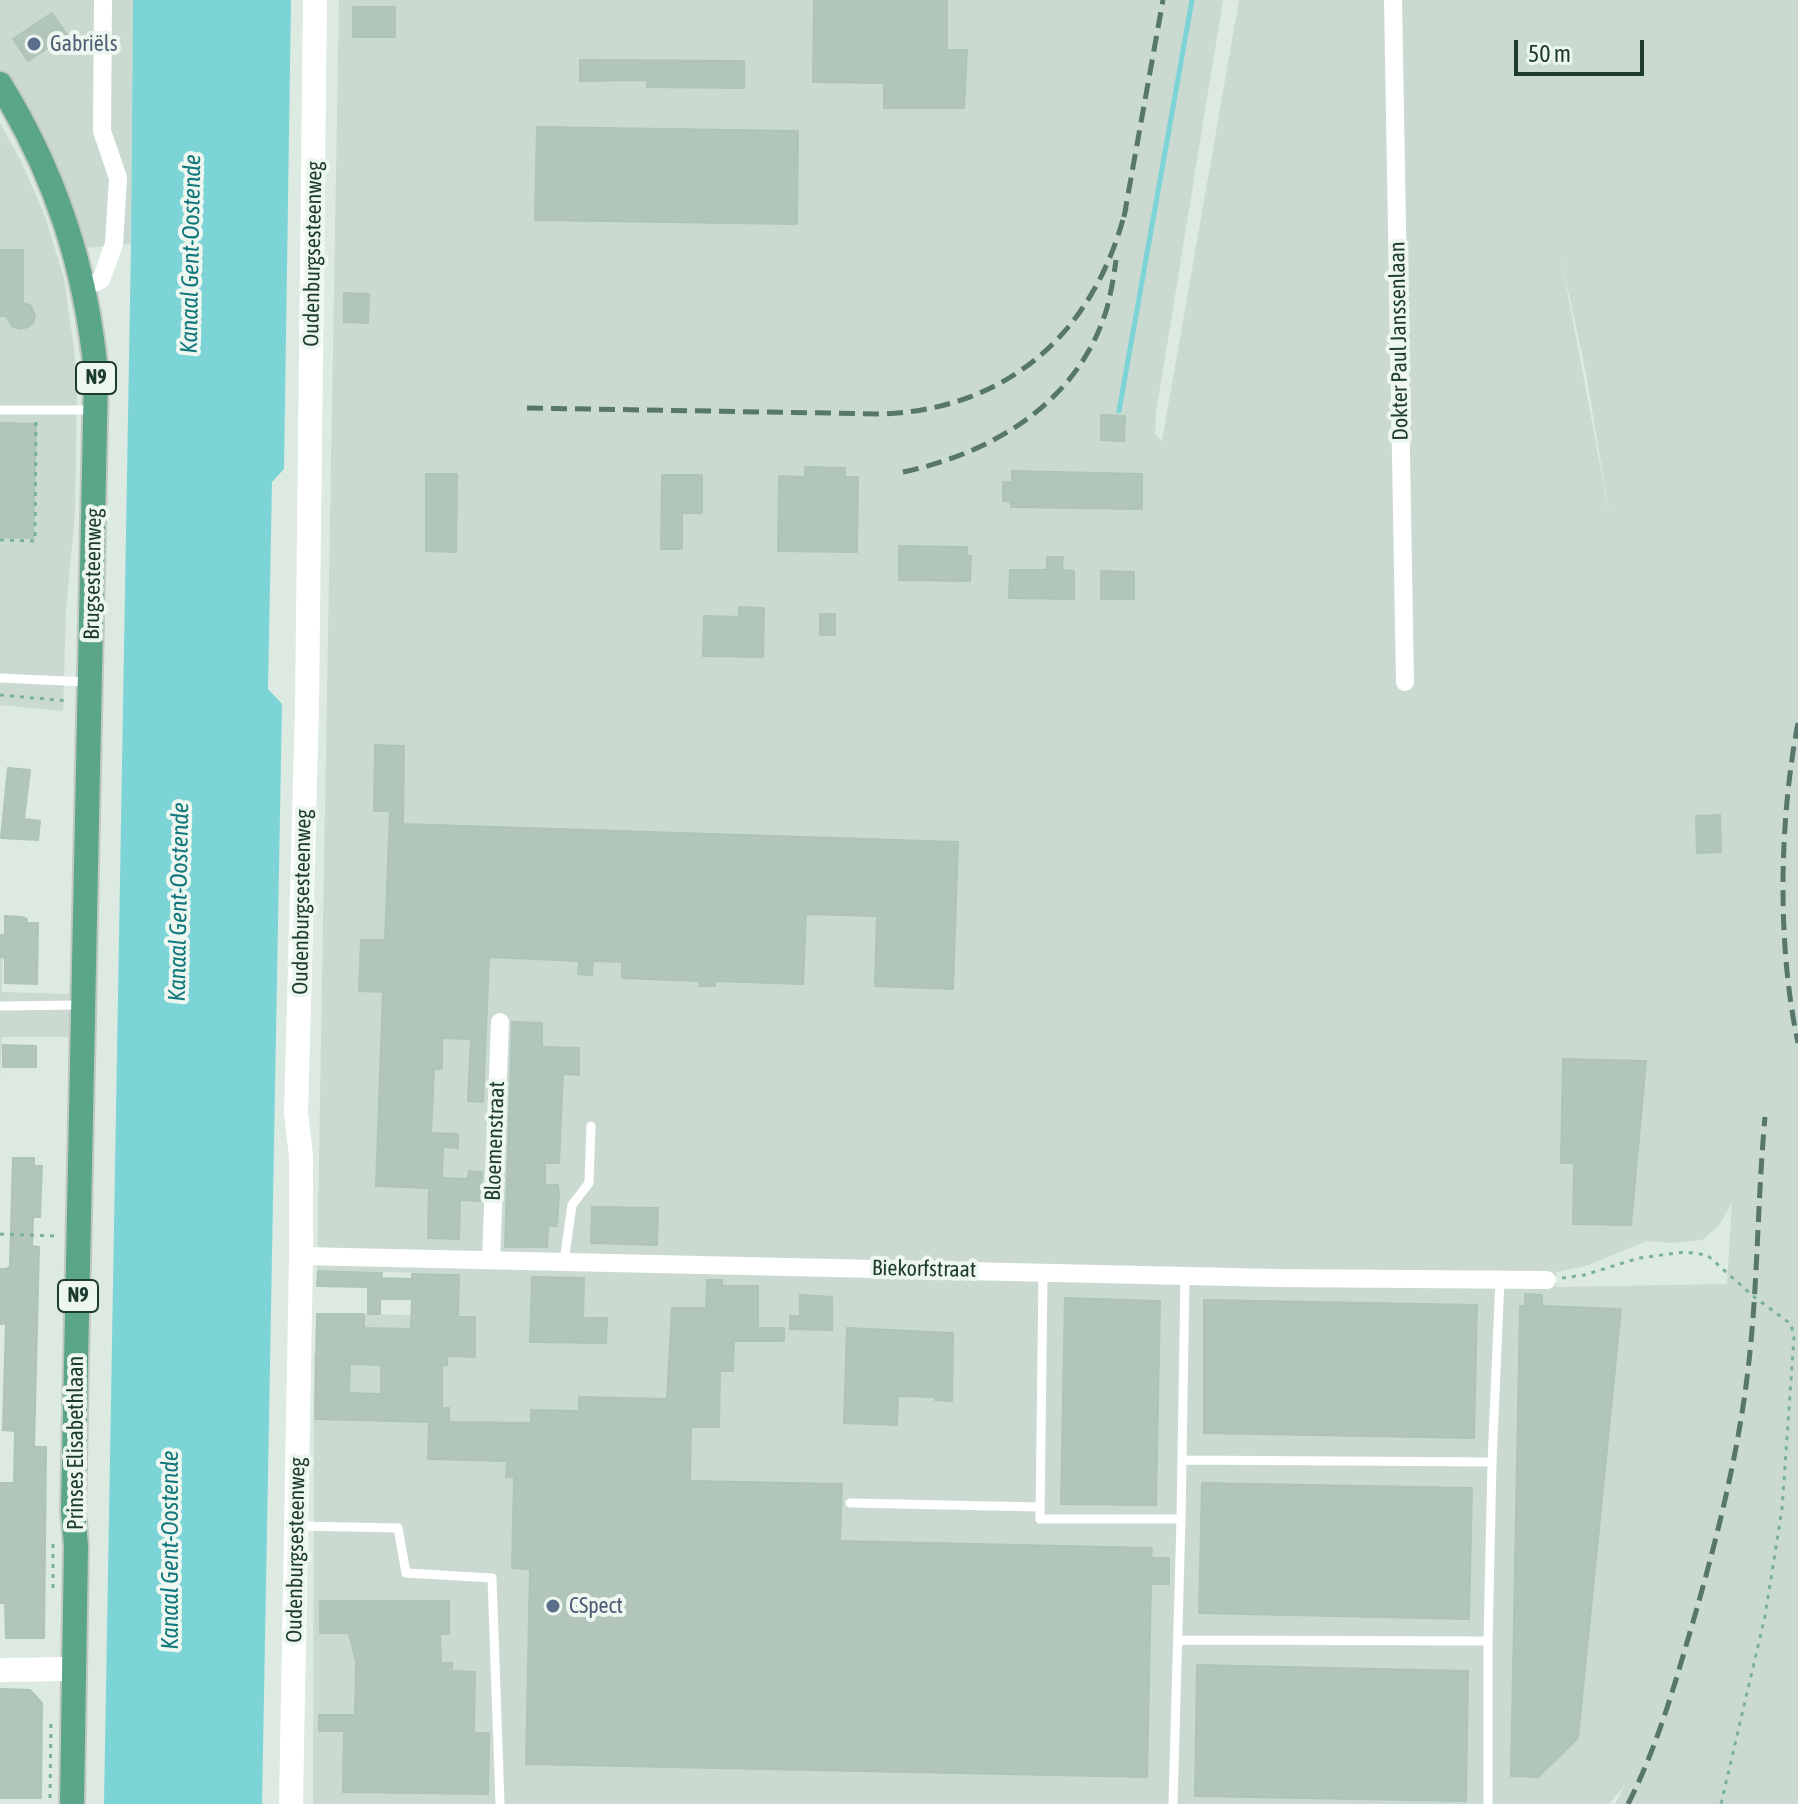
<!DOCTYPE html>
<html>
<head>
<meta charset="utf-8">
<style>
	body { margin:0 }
	#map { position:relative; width:1798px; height:1804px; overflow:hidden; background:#dceae2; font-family:"Asap Condensed",sans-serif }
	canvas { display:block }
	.scale { position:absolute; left:1514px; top:40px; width:130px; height:36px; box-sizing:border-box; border:4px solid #1d3b2f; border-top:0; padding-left:10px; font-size:24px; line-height:28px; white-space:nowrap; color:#1d3b2f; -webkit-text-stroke:6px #edf7f0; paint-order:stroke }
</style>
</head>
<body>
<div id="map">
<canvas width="1798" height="1804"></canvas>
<div class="scale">50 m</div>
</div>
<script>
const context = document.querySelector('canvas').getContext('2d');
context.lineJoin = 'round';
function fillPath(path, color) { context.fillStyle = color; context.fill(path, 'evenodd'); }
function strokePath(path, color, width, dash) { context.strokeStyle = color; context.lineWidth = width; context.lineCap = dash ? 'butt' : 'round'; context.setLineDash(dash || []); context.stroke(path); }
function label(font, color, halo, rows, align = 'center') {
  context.font = font + ' "Asap Condensed",sans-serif'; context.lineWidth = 8; context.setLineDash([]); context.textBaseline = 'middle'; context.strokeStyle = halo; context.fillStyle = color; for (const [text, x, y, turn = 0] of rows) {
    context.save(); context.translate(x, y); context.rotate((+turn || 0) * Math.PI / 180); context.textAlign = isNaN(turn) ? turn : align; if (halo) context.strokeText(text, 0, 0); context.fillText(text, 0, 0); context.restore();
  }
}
fillPath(new Path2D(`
	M0 0H133L131 244 85 248 61 177 0 84Z
	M339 0H1223L1156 413 1155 434 1162 441 1239 0H1798V1804H1615L1625 1785 1609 1804H313L314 1354 364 1355 365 1314 458 1316V1274L317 1270ZM1561 257 1586 373 1610 518ZM1732 1202 1727 1284 1556 1287V1272L1586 1266 1647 1241 1672 1243 1702 1240 1720 1224Z
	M0 123 21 161 45 216 64 278 74 349 77 393 75 514 66 611 63 711 0 705Z
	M0 952 3 957 2 992 73 994 71 1037H2L0 1079Z`), '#cadad1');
fillPath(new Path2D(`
	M133 0H291L284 469 272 482 268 689 282 704 262 1804H104L131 244Z`), '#7dd4d7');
strokePath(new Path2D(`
	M1119 411 1192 0`), '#7dd4d7', 5);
const building = new Path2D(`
	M814 0H947V50H967L964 108H884V83L813 82Z
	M353 7H395V37H353Z
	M52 13 67 35 28 61 13 39Z
	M580 60 744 61V88L647 87V80L580 81Z
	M537 127 798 131 797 224 535 220Z
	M0 250H23V303L30 305 35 315 33 323 28 327 19 329 12 326 6 316H0Z
	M344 293 369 294 368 323 344 322Z
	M1101 415 1125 416 1124 441 1101 440Z
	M0 423 36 424 33 538 0 537Z
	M805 467 845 468V477H858L857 552 778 551 779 476 805 477Z
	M1012 471 1142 474V509L1011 507V502L1003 501V482H1012Z
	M426 474H457L456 552 426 551Z
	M662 475H702V513H682V549H661Z
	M899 546 967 547V556H971L970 581 899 580Z
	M1047 557H1063L1062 570 1074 571V599L1009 598 1010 570H1047Z
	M1101 571 1134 572V599H1101Z
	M739 607 764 608 763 657 703 656 704 616 739 617Z
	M820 614H835V635H820Z
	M375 745 404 746 403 824 958 842 953 989 875 986 877 916 806 914 803 984 715 981V986H699V981L622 978V962L593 961 592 975 578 974 579 961 489 957 483 1102 468 1101 471 1039 442 1038V1069H434L431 1133 458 1134V1148L443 1147 442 1178 468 1179 469 1171 482 1172 481 1201 460 1200 459 1239 428 1238 429 1188 376 1186 383 992 359 991 361 940H385L390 811H374Z
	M8 768 30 770 24 819 40 821 38 840 1 838Z
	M1720 815 1721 852 1697 853 1696 816Z
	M5 916 22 917 27 919 26 923H38L37 984 5 983V957H1L0 935H5Z
	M512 1022 542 1023V1047L579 1048V1075L563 1074 559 1163H545V1185H558L559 1194 557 1226H548L547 1247H505Z
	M3 1045 36 1046V1067H3Z
	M1563 1059 1646 1061 1631 1225 1573 1224 1574 1163H1561Z
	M13 1158H34V1166H42L40 1217H33L32 1246 39 1247 34 1447H46L44 1638H6L5 1603H0V1483H14L15 1431 3 1430 6 1324H0V1269H7L10 1266Z
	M592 1207 658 1208 657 1245 591 1243Z
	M318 1271 382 1273 381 1278 412 1279V1274L459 1275 458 1317H475V1357L447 1356V1365H442V1408H449V1422L531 1423V1410L579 1411V1397L667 1399 672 1308H706L707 1280H722V1286H758V1328H784V1341H734L733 1371H720L719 1427H691L690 1481 842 1484 840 1541 1152 1548 1151 1558H1169V1584H1151L1147 1777 526 1764 530 1569 512 1568 514 1477H506L507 1461 428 1459 429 1422 315 1419 317 1314H364V1328L411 1329 412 1299H380V1314H368V1287L317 1286ZM350 1364 381 1365V1394L349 1393Z
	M532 1277 584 1278 583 1318H607L606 1343 530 1342Z
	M1525 1294 1542 1295V1306L1621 1309 1578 1738 1538 1777 1511 1776 1520 1306H1525Z
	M800 1295 832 1297V1330L790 1329V1316H800Z
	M1065 1298 1160 1301 1156 1505 1061 1504Z
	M1204 1300 1477 1305 1474 1438 1204 1433Z
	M847 1328 953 1333 952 1401 935 1400V1397L898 1396 897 1425 844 1423Z
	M1202 1483 1472 1488 1469 1619 1199 1613Z
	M320 1601H449V1634H440L441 1663H452V1671L475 1672 474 1733H489L488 1794 343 1792 344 1731H319V1715H355L356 1662 349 1633H320Z
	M1197 1665 1468 1671 1466 1801 1195 1796Z
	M0 1689 30 1690 42 1703 41 1798H0Z`);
fillPath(building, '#b1c5bb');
strokePath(building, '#aec4b8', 2);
const primary = new Path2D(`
	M0 84C56 175 86 268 96 373L73 1511 76 1546 72 1804`);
strokePath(primary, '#c0c8c5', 28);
strokePath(new Path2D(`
	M0 540 35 541 36 422
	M0 695 68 701
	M0 1234 57 1236
	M1562 1278 1584 1275 1639 1258 1685 1252 1707 1255 1753 1296 1791 1324 1794 1337 1782 1509 1765 1616 1721 1804
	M53 1588V1544
	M50 1798 51 1718`), '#79b299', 3, [4, 6]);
strokePath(new Path2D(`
	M0 410H93
	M0 678 87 682
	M0 1006 81 1005
	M564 1261 572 1205 589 1183 591 1126
	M1043 1272 1040 1519H1181L1173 1804
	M1182 1460 1492 1462
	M850 1503 1040 1507
	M1181 1519 1185 1276
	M299 1526 398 1528 406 1573 492 1578 500 1804
	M1178 1640 1488 1641 1492 1462 1500 1279
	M1488 1641V1804`), '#fff', 9);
strokePath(new Path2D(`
	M1393 0 1405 682
	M84 287 101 280 114 244 118 178 102 131 103 0
	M301 1256 1276 1278 1547 1280
	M491 1260 500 1022`), '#fff', 18);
strokePath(new Path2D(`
	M0 1670 74 1669
	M291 1804 301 1256V1156L296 1113 307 707 315 0`), '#fff', 24);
strokePath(primary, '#5ba589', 24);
strokePath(new Path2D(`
	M1124 217 1163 0
	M527 408 884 414C1011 408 1096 330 1126 208
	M903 472C993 453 1079 402 1107 308 1111 292 1114 276 1116 260
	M1798 723C1779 822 1777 945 1798 1043
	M1628 1804C1659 1743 1676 1680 1695 1615 1717 1538 1737 1458 1747 1378 1758 1292 1757 1204 1765 1117`), '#56776a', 5, [16, 8]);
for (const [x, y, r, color] of [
	[34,44,8,"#5c6f8a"],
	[553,1606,8,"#5c6f8a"]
]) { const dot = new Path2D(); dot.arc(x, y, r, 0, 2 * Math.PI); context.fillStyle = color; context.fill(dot); strokePath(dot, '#edf7f0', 3); }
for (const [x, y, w] of [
	[96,378,40],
	[78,1296,40]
]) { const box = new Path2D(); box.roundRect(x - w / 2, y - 16, w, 32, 6); context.fillStyle = '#edf7f0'; context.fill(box); strokePath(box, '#1d3b2f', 2); }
label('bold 20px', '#1d3b2f', null, [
	["N9",96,378],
	["N9",78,1296]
]);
label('22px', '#4e5e75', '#edf7f0', [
	["Gabriëls",50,44],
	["CSpect",569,1606]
], 'left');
label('22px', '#1d3b2f', '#edf7f0', [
	["Oudenburgsesteenweg",313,254,-89],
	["Dokter Paul Janssenlaan",1399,341,-91],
	["Brugsesteenweg",93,574,-89],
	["Oudenburgsesteenweg",302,902,-89],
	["Bloemenstraat",495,1141,-88],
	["Biekorfstraat",924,1269,1],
	["Prinses Elisabethlaan",76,1443,-90],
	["Oudenburgsesteenweg",296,1550,-89]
]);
label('italic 24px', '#11777c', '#edf7f0', [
	["Kanaal Gent-Oostende",191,254,-89],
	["Kanaal Gent-Oostende",179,902,-89],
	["Kanaal Gent-Oostende",170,1550,-90]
]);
</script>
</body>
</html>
